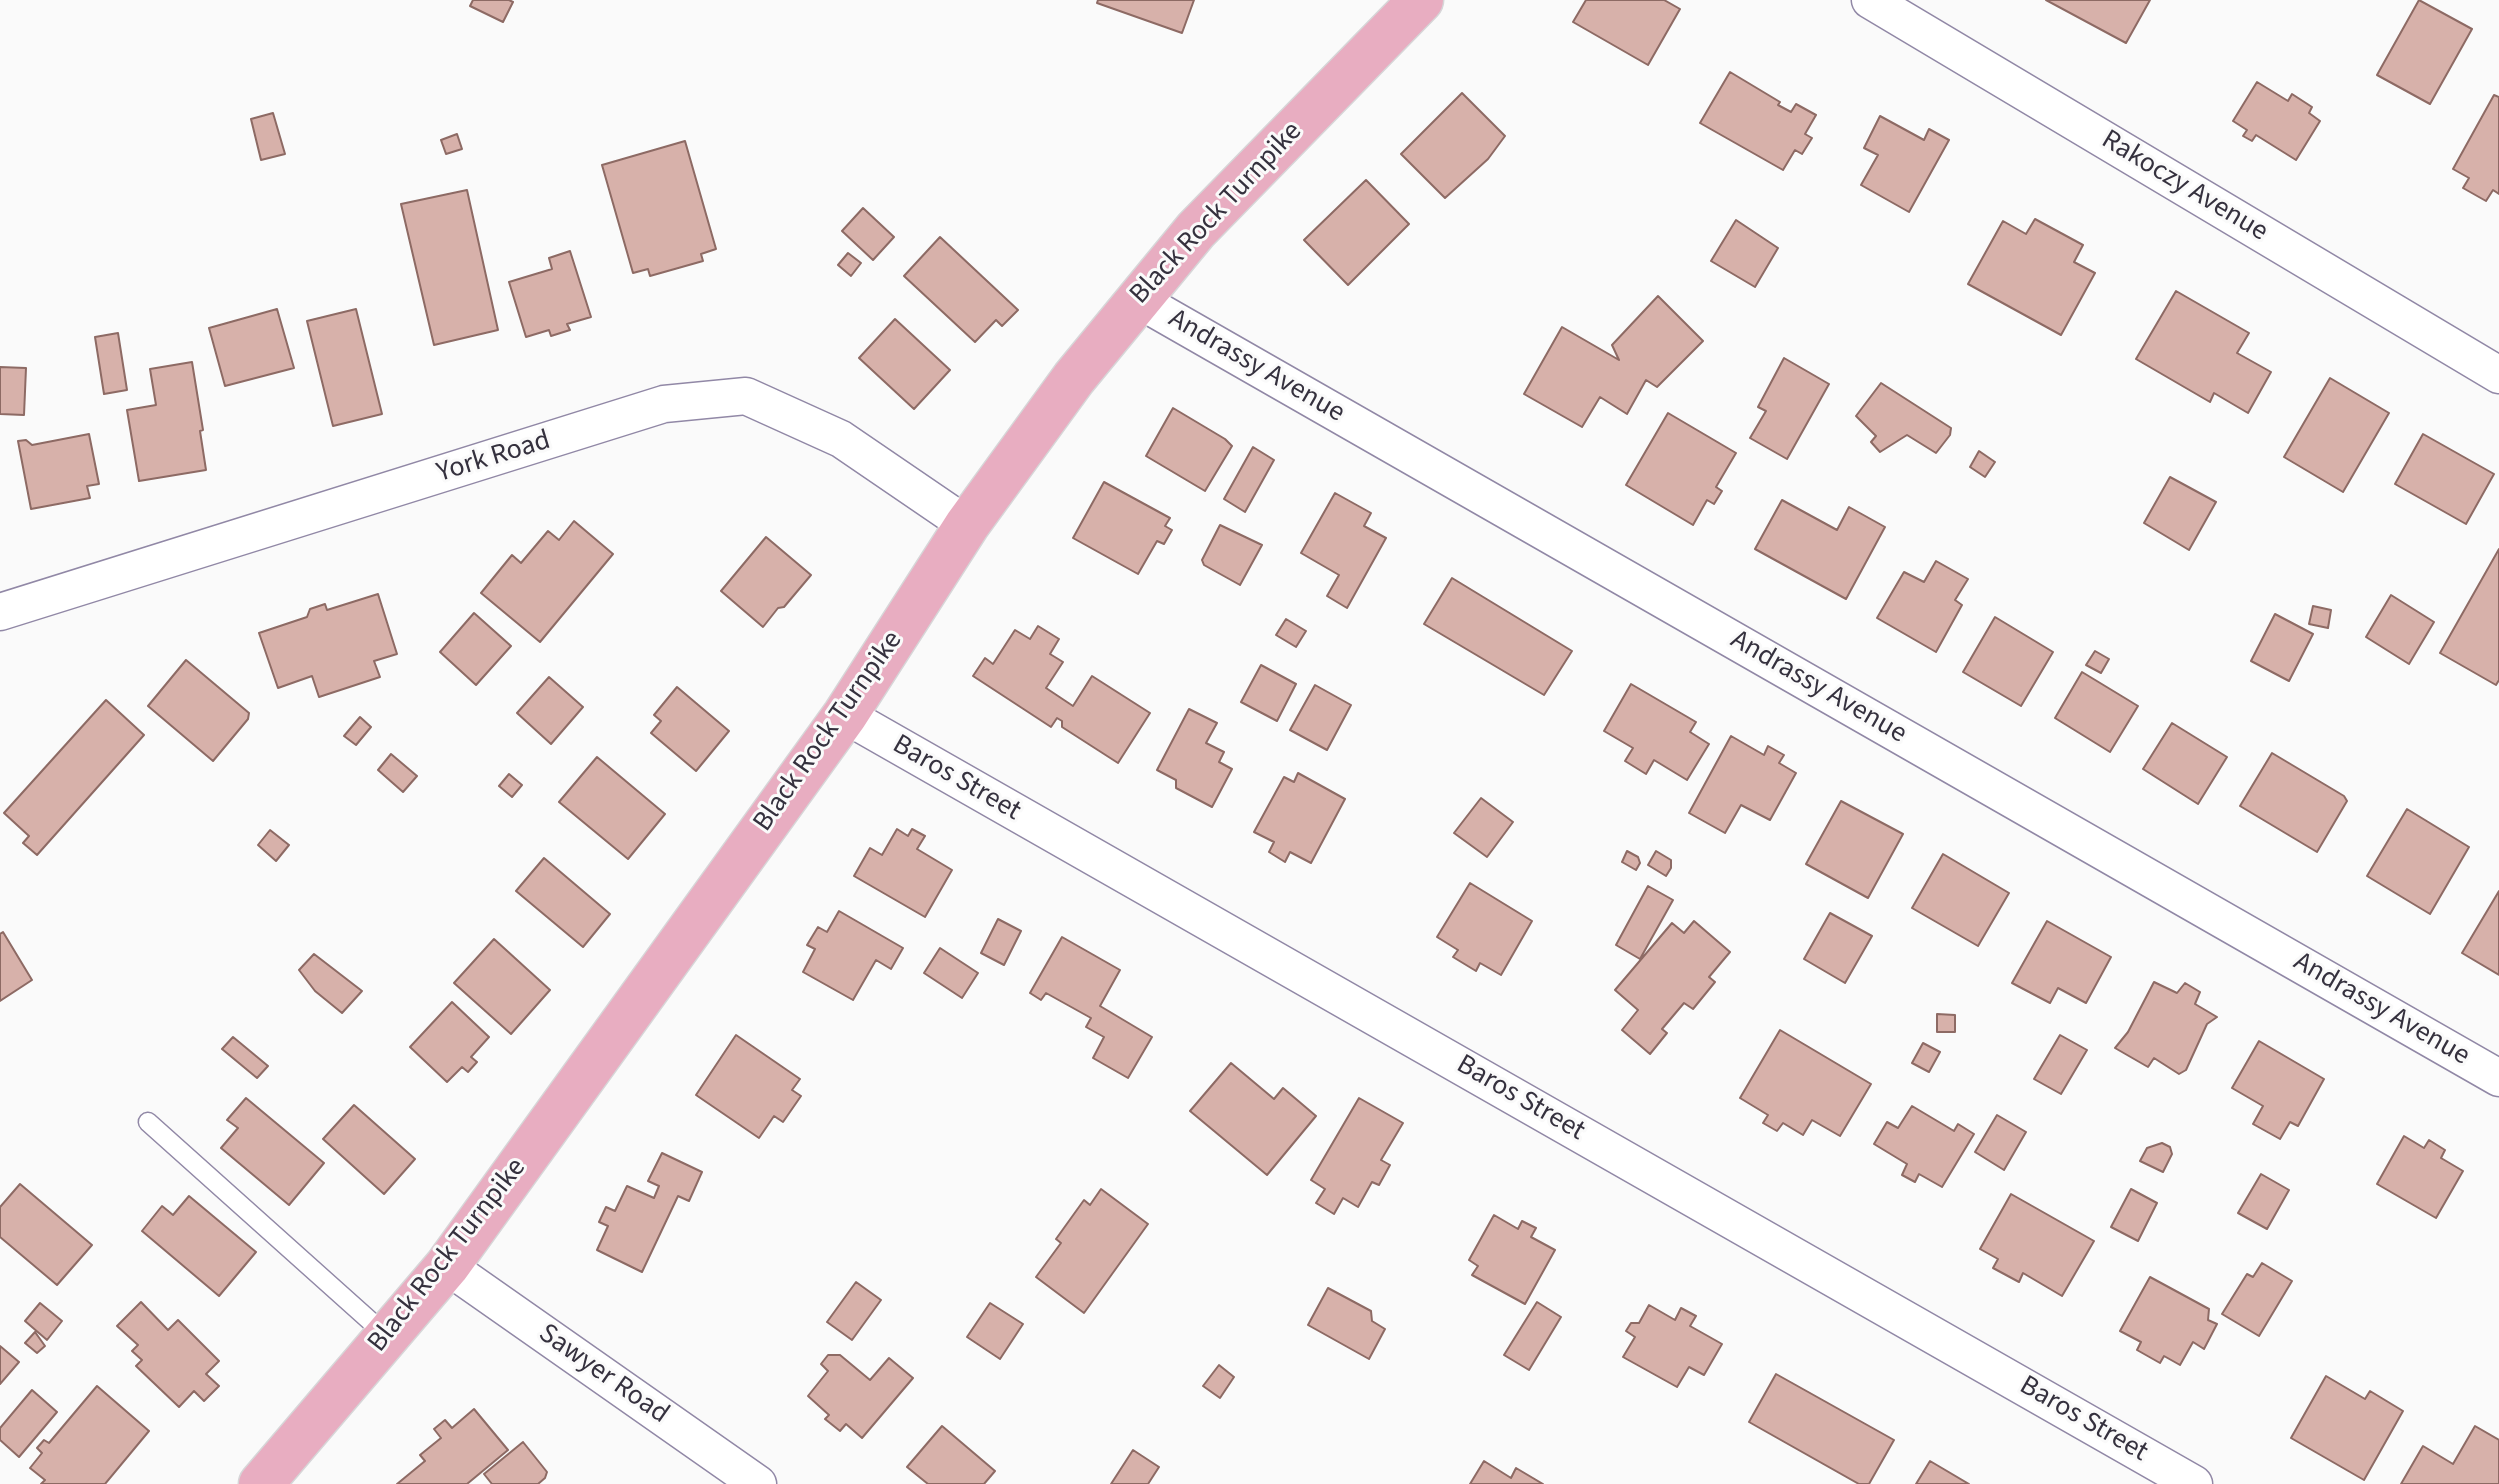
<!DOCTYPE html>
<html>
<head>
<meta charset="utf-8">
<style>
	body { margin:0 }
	canvas { display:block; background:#fafafa }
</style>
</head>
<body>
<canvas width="2499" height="1484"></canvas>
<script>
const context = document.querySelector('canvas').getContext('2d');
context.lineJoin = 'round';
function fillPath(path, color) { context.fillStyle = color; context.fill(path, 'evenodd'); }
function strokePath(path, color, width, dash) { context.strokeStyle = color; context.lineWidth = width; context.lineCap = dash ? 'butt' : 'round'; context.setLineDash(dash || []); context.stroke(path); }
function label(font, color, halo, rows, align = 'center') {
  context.font = font + ' "Source Sans 3",sans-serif'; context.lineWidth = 6; context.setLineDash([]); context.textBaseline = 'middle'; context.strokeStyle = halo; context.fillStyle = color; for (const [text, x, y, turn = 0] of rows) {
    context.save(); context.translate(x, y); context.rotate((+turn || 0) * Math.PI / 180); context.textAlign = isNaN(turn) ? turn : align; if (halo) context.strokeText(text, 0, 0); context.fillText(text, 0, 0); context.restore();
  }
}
const building = new Path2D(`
	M473 0H509L513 2 503 22 470 6Z
	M1098 0H1194L1182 33 1097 3Z
	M1586 0H1664L1680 9 1648 65 1573 22Z
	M2046 0H2150L2126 43Z
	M2419 0 2472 29 2430 104 2377 75Z
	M1730 72 1780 102 1778 105 1791 112 1796 104 1816 115 1805 134 1812 138 1802 154 1795 150 1783 170 1700 123Z
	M2257 82 2288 101 2292 94 2312 107 2309 113 2320 121 2296 160 2256 135 2252 141 2243 136 2247 130 2233 121Z
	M1462 93 1505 136 1488 159 1445 198 1401 154Z
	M2494 95 2499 97V194L2493 190 2486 201 2463 188 2469 178 2453 169Z
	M273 113 285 154 261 160 251 119Z
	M1880 116 1924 140 1929 129 1949 140 1909 212 1861 185 1878 155 1864 148Z
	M457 134 462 149 446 154 441 140Z
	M685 141 716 249 701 254 703 261 650 276 648 269 633 273 602 165Z
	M1366 180 1409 224 1348 285 1304 240Z
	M467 190 498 330 434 345 401 204Z
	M863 208 894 237 873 260 842 231Z
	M2035 219 2083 245 2074 262 2095 273 2061 335 1968 284 2003 221 2026 234Z
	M1736 220 1778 248 1755 287 1711 261Z
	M940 237 1018 310 1002 326 996 320 975 342 904 276Z
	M570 251 591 317 567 324 570 330 551 336 549 330 526 337 509 282 552 269 549 258Z
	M848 253 861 263 851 276 838 265Z
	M2176 291 2249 333 2237 353 2271 372 2248 413 2214 393 2210 402 2136 359Z
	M1658 296 1703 341 1657 387 1646 380 1627 414 1600 397 1582 427 1524 394 1562 327 1619 360 1612 345Z
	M277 309 294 368 225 386 209 328Z
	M356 309 382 414 333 426 307 321Z
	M895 319 950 370 914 409 859 358Z
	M118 333 127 390 104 394 95 337Z
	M1784 358 1829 384 1787 459 1750 438 1766 411 1758 407Z
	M192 362 203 430 200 431 206 470 139 481 127 410 156 405 150 369Z
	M0 367 26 368 24 415 0 414Z
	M2330 378 2389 413 2343 492 2284 457Z
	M1881 383 1951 428 1950 435 1936 453 1907 435 1880 452 1871 442 1876 436 1856 416Z
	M1173 408 1225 439 1232 446 1205 491 1146 456Z
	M1668 413 1736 453 1716 487 1722 491 1714 504 1707 500 1693 525 1626 485Z
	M89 434 99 484 87 486 90 498 31 509 18 441 26 440 32 445Z
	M2423 434 2494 474 2466 524 2395 484Z
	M1253 447 1274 460 1245 512 1224 499Z
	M1979 451 1995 462 1985 477 1970 467Z
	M2170 477 2216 502 2189 550 2144 523Z
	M1104 482 1170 518 1165 526 1172 530 1164 544 1157 541 1138 574 1073 538Z
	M1335 493 1371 513 1364 526 1386 538 1347 608 1327 596 1339 575 1301 553Z
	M1782 500 1837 530 1849 507 1885 527 1846 599 1755 549Z
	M574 521 613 554 540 642 481 593 512 555 521 563 548 531 559 540Z
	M1220 525 1262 545 1240 585 1204 565 1202 560Z
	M766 537 811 575 784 607 778 608 763 627 721 591Z
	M2499 549V680L2496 685 2440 653Z
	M1936 561 1968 579 1955 600 1962 605 1936 652 1877 618 1904 572 1924 582Z
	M1452 578 1572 651 1544 695 1424 624Z
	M378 594 397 654 374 661 380 677 319 697 312 676 278 688 259 633 307 617 310 609 325 604 327 610Z
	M2391 595 2434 622 2409 664 2366 637Z
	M2313 606 2331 610 2328 628 2309 624Z
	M474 613 511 646 476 685 440 652Z
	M2275 614 2313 634 2289 681 2251 661Z
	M1995 617 2053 652 2021 706 1963 672Z
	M1286 619 1306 631 1296 647 1276 635Z
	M1038 626 1059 639 1050 654 1063 662 1046 688 1073 706 1092 676 1150 713 1118 763 1062 727V721L1057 718 1051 727 973 676 985 658 993 664 1015 630 1030 639Z
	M2095 651 2109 659 2101 673 2086 665Z
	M186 660 249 713 248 719 213 761 148 706Z
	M1261 665 1296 684 1277 721 1241 702Z
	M2082 672 2138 706 2110 752 2055 718Z
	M549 677 583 707 551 744 517 713Z
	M1631 684 1696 722 1690 732 1709 744 1687 780 1654 760 1646 774 1625 761 1633 748 1604 731Z
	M1315 685 1351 705 1327 750 1290 730Z
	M677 687 729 731 696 771 651 733 661 721 654 715Z
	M106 700 144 735 37 855 23 843 29 836 4 813Z
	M1189 709 1217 723 1206 743 1224 752 1219 762 1232 769 1212 807 1176 788V780L1157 770Z
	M360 717 371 727 356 745 344 736Z
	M2172 723 2227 757 2198 804 2143 769Z
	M1731 736 1764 755 1768 746 1784 755 1779 763 1796 773 1770 820 1741 805 1725 833 1689 813Z
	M2272 753 2344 796 2347 801 2317 852 2240 806Z
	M391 754 417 776 403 792 378 770Z
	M597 757 665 814 628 859 559 802Z
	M1298 773 1345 799 1311 863 1290 852 1285 862 1269 852 1274 842 1254 832 1284 777 1294 782Z
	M509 774 522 785 512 797 499 786Z
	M1481 798 1513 822 1487 857 1454 833Z
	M1841 801 1903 834 1868 898 1806 864Z
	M2407 809 2469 847 2430 914 2367 876Z
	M897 829 908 836 912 829 925 836 917 849 952 870 925 917 854 876 870 848 882 855Z
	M270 830 289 845 276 861 258 845Z
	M1627 851 1638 857 1640 863 1636 870 1622 862Z
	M1656 851 1671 860V868L1666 876 1648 865Z
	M1943 854 2009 893 1978 946 1912 908Z
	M544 858 610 914 583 947 516 891Z
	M1470 883 1532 921 1501 975 1480 963 1476 971 1453 957 1458 950 1437 937Z
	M1648 886 1673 900 1640 959 1616 945Z
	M2499 891V975L2462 953Z
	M839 911 903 948 891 969 876 960 853 1000 803 972 815 949 807 945 818 927 827 932Z
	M1830 913 1872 936 1845 983 1804 959Z
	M998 919 1021 931 1004 965 981 953Z
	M1694 921 1730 952 1709 977 1715 982 1693 1009 1684 1003 1662 1029 1667 1033 1650 1054 1622 1030 1638 1010 1615 990 1672 923 1684 933Z
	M2047 921 2111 957 2086 1003 2058 988 2050 1003 2012 983Z
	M3 932 32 980 0 1001V934Z
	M1062 937 1120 970 1100 1006 1152 1037 1128 1078 1093 1058 1104 1037 1086 1027 1091 1018 1046 993 1041 1000 1030 993Z
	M494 939 550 990 511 1034 454 983Z
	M940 948 978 973 962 998 924 973Z
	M314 954 362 991 342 1013 315 991 299 970Z
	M2154 982 2177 993 2185 983 2200 992 2195 1004 2217 1017 2207 1024 2186 1070 2179 1074 2154 1058 2148 1067 2115 1048 2128 1032Z
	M452 1002 489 1037 471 1057 477 1062 468 1072 462 1067 447 1082 410 1047Z
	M1937 1014 1955 1015V1032H1937Z
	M1780 1030 1871 1084 1840 1136 1812 1120 1803 1135 1783 1123 1777 1131 1763 1123 1768 1115 1740 1098Z
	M736 1035 800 1079 792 1090 801 1096 783 1122 774 1116 759 1138 696 1095Z
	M2060 1035 2087 1050 2061 1094 2034 1079Z
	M233 1037 268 1066 257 1078 222 1049Z
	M2259 1041 2324 1079 2298 1126 2290 1122 2280 1139 2253 1124 2263 1106 2232 1088Z
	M1923 1043 1940 1052 1929 1072 1912 1063Z
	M1231 1063 1274 1099 1283 1088 1316 1116 1267 1175 1190 1111Z
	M246 1098 324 1163 289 1205 221 1148 238 1128 227 1120Z
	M1359 1098 1403 1123 1381 1160 1390 1165 1379 1185 1372 1182 1358 1207 1343 1198 1334 1214 1316 1203 1325 1189 1311 1180Z
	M354 1105 415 1159 384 1194 323 1139Z
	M1912 1106 1954 1131 1958 1124 1974 1134 1942 1187 1919 1174 1915 1182 1902 1175 1907 1164 1874 1144 1887 1122 1898 1128Z
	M1997 1115 2026 1132 2004 1170 1975 1152Z
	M2404 1136 2424 1148 2429 1140 2445 1150 2441 1158 2463 1171 2436 1218 2377 1184Z
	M2162 1143 2170 1147 2172 1154 2163 1172 2140 1161 2147 1148Z
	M662 1153 702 1172 689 1201 678 1196 642 1272 597 1250 608 1226 599 1222 606 1207 615 1211 627 1186 654 1198 659 1186 648 1181Z
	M2261 1174 2289 1190 2267 1229 2238 1213Z
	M20 1184 92 1245 57 1285 0 1237V1207Z
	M1101 1189 1148 1224 1084 1313 1036 1277 1061 1243 1056 1239 1084 1200 1090 1205Z
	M2131 1189 2157 1203 2138 1241 2111 1227Z
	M2011 1194 2094 1241 2062 1296 2023 1273 2019 1282 1993 1268 1998 1259 1980 1249Z
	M189 1196 256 1252 219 1296 142 1231 162 1206 173 1215Z
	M1494 1215 1518 1229 1522 1221 1536 1228 1531 1237 1555 1250 1525 1304 1472 1275 1478 1266 1469 1260Z
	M2262 1263 2292 1281 2259 1336 2222 1314 2247 1274 2253 1277Z
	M2150 1277 2209 1309 2208 1320 2217 1324 2204 1349 2193 1342 2180 1365 2164 1356 2160 1363 2137 1350 2141 1342 2120 1331Z
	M856 1282 881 1300 852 1340 827 1322Z
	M1328 1288 1371 1311 1372 1321 1385 1329 1369 1359 1308 1325Z
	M141 1302 168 1330 178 1320 219 1361 206 1374 219 1386 204 1401 194 1391 179 1407 136 1366 142 1360 132 1351 138 1345 117 1326Z
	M1537 1302 1561 1317 1529 1370 1504 1355Z
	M40 1303 62 1321 47 1340 25 1321Z
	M990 1303 1023 1324 1000 1359 967 1337Z
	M1649 1305 1675 1320 1681 1308 1696 1316 1690 1326 1722 1344 1704 1375 1689 1367 1677 1387 1623 1357 1635 1337 1626 1331 1631 1323H1639Z
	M35 1332 45 1346 37 1353 25 1343Z
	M0 1346 19 1362 0 1384Z
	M828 1355H840L870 1380 889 1358 913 1378 862 1438 846 1424 840 1431 825 1419 829 1415 808 1396 828 1371 821 1364Z
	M1219 1365 1234 1377 1220 1398 1203 1386Z
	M1776 1374 1894 1440 1869 1484H1859L1749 1422Z
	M2326 1376 2365 1399 2370 1391 2403 1411 2364 1480 2291 1438Z
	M97 1386 149 1431 105 1484H41L45 1480 30 1468 42 1453 37 1448 44 1440 49 1443Z
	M32 1390 57 1412 19 1457 0 1440V1428Z
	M474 1409 508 1450 467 1484H397L425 1461 420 1455 441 1438 434 1429 445 1420 452 1428Z
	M942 1426 995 1471 984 1484H928L907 1467Z
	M2475 1426 2499 1440V1484H2401L2423 1446 2453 1464Z
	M523 1442 547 1472 545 1478 538 1484H492L484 1474Z
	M1133 1450 1159 1467 1148 1484H1111Z
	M1484 1461 1511 1478 1516 1468 1543 1484H1470Z
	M1930 1461 1969 1484H1916Z`);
fillPath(building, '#d7b1aa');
strokePath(building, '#8d6a64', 2);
const lane = new Path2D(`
	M148 1122 387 1336`);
const street = new Path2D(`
	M1870 0 2499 375
	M1137 299 2499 1078
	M0 612 664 404 746 396 841 439 967 525
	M845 715 2194 1484
	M447 1266 758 1484`);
const primary = new Path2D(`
	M261 1484 447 1266 845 715 967 525 1074 378 1196 230 1421 0`);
strokePath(lane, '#9188a6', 21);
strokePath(street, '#9188a6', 39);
strokePath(primary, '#d7d6d8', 47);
strokePath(lane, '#fff', 18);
strokePath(street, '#fff', 36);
strokePath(primary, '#e8adc1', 44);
label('28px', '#35313e', '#fafafa', [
	["Rakoczy Avenue",2184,187,31],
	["Black Rock Turnpike",1217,214,-47],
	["Andrassy Avenue",1256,367,30],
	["York Road",494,458,-17],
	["Andrassy Avenue",1818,688,30],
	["Black Rock Turnpike",829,732,-55],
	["Baros Street",956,779,30],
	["Andrassy Avenue",2381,1010,30],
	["Baros Street",1520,1099,30],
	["Black Rock Turnpike",448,1256,-52],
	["Sawyer Road",603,1375,35],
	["Baros Street",2083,1420,30]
]);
</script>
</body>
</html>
